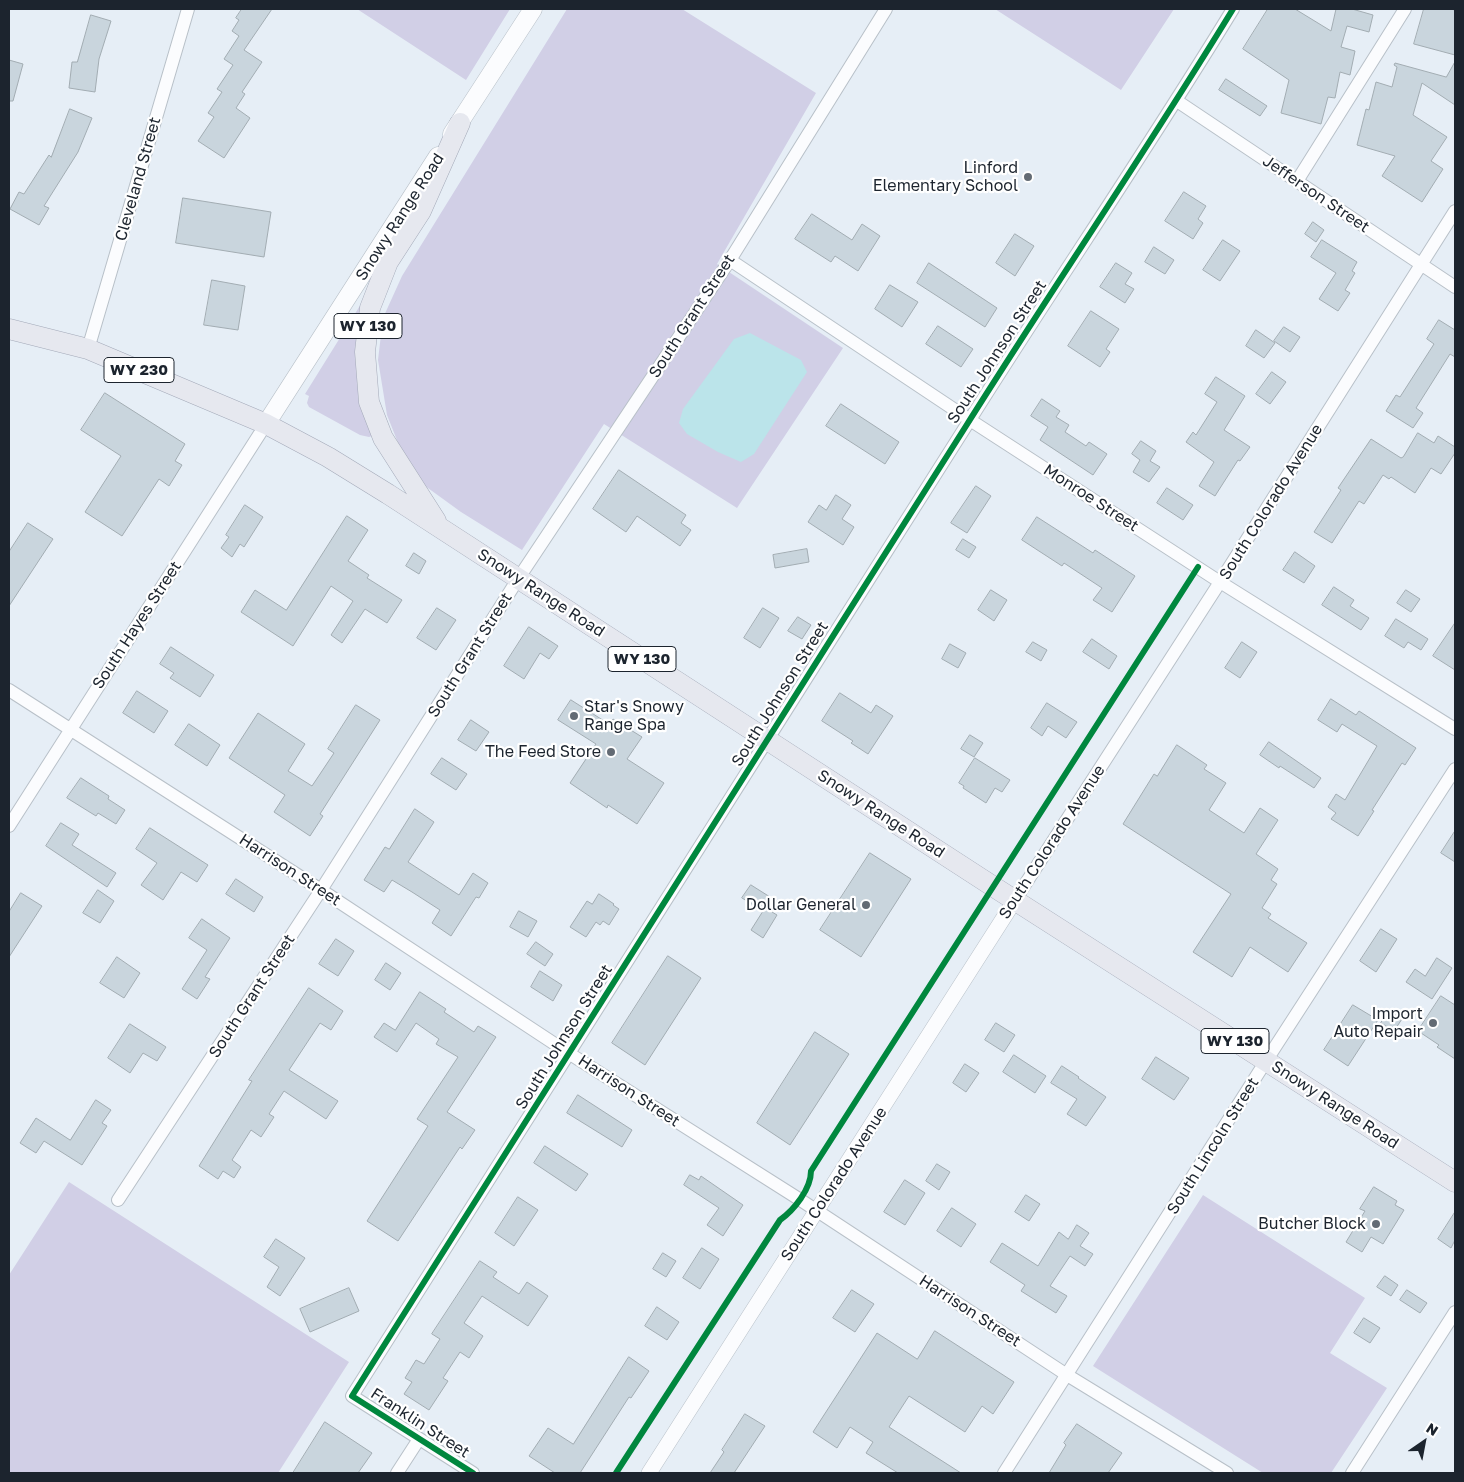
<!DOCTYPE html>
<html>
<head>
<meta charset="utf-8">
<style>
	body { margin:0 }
	#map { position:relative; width:1464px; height:1482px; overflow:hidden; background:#e6eef6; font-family:"Golos Text",sans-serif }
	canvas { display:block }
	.frame { position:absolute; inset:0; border:10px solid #1c242e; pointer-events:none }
	.north { position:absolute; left:1399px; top:1417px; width:50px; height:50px; -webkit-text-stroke:4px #fff; paint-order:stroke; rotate:33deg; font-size:14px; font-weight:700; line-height:20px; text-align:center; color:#1c242e }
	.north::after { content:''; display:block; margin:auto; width:18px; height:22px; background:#1c242e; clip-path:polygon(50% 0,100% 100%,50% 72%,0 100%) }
</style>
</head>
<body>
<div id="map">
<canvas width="1464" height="1482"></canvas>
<div class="frame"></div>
<div class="north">N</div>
</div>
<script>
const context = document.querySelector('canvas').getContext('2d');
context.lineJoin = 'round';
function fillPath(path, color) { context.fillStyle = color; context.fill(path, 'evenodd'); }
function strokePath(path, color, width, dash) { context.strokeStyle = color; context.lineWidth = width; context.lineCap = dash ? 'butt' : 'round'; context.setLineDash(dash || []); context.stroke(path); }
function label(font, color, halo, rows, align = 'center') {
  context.font = font + ' "Golos Text",sans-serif'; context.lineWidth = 4.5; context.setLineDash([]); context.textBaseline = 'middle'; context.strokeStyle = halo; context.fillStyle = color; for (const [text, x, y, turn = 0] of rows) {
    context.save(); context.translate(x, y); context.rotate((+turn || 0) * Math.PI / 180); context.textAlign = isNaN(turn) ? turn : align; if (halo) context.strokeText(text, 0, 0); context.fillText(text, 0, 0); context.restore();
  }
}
fillPath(new Path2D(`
	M357 9H510L466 80Z
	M567 9H682L816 93 717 264 843 348 737 508 604 424 522 550 461 512 421 483 406 463 387 415 378 360 383 318 402 276Z
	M995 9H1174L1121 90Z
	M366 296 372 436 369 437 360 435 309 407 307 403 309 396 305 394Z
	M69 1182 349 1362 278 1473H9V1275Z
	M1203 1195 1365 1298 1330 1353 1387 1388 1331 1473H1263L1093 1366Z`), '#d1cfe6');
fillPath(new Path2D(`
	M750 333 801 360 807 372 754 454 741 462 718 452 687 434 679 423 683 409 734 339Z`), '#bbe4ea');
const building = new Path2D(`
	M242 9H272L244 50 262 62 242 92 245 94 236 108 250 118 224 158 198 141 214 117 208 113 222 92 217 89 233 65 224 59 239 36 232 31 239 20 236 18Z
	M1268 9H1295L1331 31 1336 9H1352L1373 15 1369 32 1347 26 1341 47 1355 51 1350 75 1340 72 1335 98 1328 97 1321 124 1281 113 1289 80 1243 49Z
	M1424 9H1450L1455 10V55L1414 44Z
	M91 15 111 21 99 59 95 92 69 88 72 62H77Z
	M9 60 23 64 13 101H9Z
	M1455 62V105L1422 83 1413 115 1447 137 1431 161 1443 169 1422 202 1382 176 1395 156 1357 145 1366 109 1369 110 1376 82 1392 87 1397 67 1394 65 1395 63 1446 77Z
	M1226 79 1267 106 1260 116 1219 90Z
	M70 109 92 118 78 152 44 206 49 208 39 225 10 209 19 192 24 194 49 155 51 157Z
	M1184 192 1206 206 1198 219 1203 223 1193 239 1165 221Z
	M183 198 271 212 264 257 176 243Z
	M812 214 852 240 862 224 880 236 858 271 835 256 831 262 795 239Z
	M1313 222 1324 230 1316 242 1305 234Z
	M1015 234 1034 246 1015 276 996 263Z
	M1223 240 1240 251 1220 281 1203 270Z
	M1322 240 1357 262 1352 271 1355 273 1345 290 1350 293 1338 311 1319 299 1336 273 1311 257Z
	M1154 247 1174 260 1165 274 1145 262Z
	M929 263 997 308 985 327 917 283Z
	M1116 263 1132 273 1125 284 1134 289 1125 303 1100 287Z
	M212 280 245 286 238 330 204 325Z
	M890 285 918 302 902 327 875 309Z
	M1091 311 1119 329 1106 349 1110 352 1100 367 1068 346Z
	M1439 320 1455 330V357L1450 354 1416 408 1423 413 1413 428 1386 411 1396 395 1400 397 1434 344 1427 339Z
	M938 326 973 349 961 367 926 344Z
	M1284 327 1300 337 1290 352 1274 341Z
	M1256 330 1275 343 1264 358 1246 346Z
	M1272 372 1286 382 1270 404 1256 394Z
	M1216 377 1245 396 1224 430 1250 447 1240 461 1238 460 1215 496 1199 486 1214 462 1186 442 1193 432 1196 435 1217 402 1205 394Z
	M105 393 185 444 175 461 182 465 169 486 159 479 122 536 85 512 121 456 81 430Z
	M1042 399 1060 411 1056 417 1069 425 1065 432 1086 446 1089 442 1107 454 1093 475 1040 440 1048 427 1031 416Z
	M841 404 899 442 885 464 826 426Z
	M1418 433 1434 443 1438 436 1455 447V453L1441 474 1431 468 1415 493 1391 477 1389 479 1383 475 1364 504 1359 501 1332 543 1314 532 1341 490 1338 488 1371 439 1401 458 1403 457Z
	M1141 441 1156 451 1150 461 1160 467 1149 482 1133 472 1140 460 1132 454Z
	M619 470 686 515 681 523 691 530 680 546 637 516 626 532 593 509Z
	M976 486 991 496 967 533 951 523Z
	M1167 488 1193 505 1183 520 1157 503Z
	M836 495 851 505 842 519 854 527 843 545 808 522 819 505 826 510Z
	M245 505 263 517 244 547 240 544 232 557 221 548 229 537 226 535Z
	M347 516 368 530 348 561 369 575 367 578 402 600 387 623 365 609 342 643 331 635 353 601 331 586 293 646 241 612 255 590 286 610Z
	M1037 517 1093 553 1095 550 1135 576 1112 612 1093 600 1102 588 1064 563 1062 566 1022 540Z
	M28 523 53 539 9 606V552Z
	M963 539 976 547 969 558 956 550Z
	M807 549 809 562 775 568 773 555Z
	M1295 552 1315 566 1304 583 1283 570Z
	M414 553 426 561 419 574 406 566Z
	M1334 587 1354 600 1350 606 1369 618 1361 630 1322 605Z
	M991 590 1007 600 994 621 978 610Z
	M1406 590 1420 599 1411 612 1397 603Z
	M437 608 456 620 436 650 417 638Z
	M763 608 779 618 760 648 744 638Z
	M798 617 811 625 802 639 788 631Z
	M1396 619 1428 639 1421 650 1408 642 1404 648 1385 636Z
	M1455 623V670L1433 656Z
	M529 627 558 646 549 659 540 653 524 679 504 666Z
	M1092 639 1117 656 1109 669 1083 652Z
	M1033 642 1047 650 1041 661 1026 652Z
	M1242 642 1257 652 1240 678 1225 668Z
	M950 644 966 653 958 668 942 659Z
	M171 647 214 675 200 697 170 678 174 673 160 664Z
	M137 691 168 711 154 733 123 713Z
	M840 693 871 713 876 705 893 716 868 754 851 743 853 741 822 721Z
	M1331 699 1356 715 1359 711 1416 748 1405 765 1402 763 1372 810 1374 811 1358 836 1331 819 1336 813 1328 807 1336 794 1345 800 1377 746 1342 724 1337 732 1318 720Z
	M571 700 609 724 613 719 642 737 627 759 664 783 637 824 608 805 607 808 570 783 596 744 558 720Z
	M1047 703 1077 722 1066 738 1048 726 1042 736 1031 728Z
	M356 705 380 720 320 814 323 816 310 836 274 812 285 795 229 758 258 713 305 744 288 771 312 786 334 753 328 749Z
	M471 720 489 732 476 751 458 740Z
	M189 724 220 745 207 766 175 745Z
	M970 735 983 743 974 757 961 749Z
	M1269 742 1321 778 1314 788 1280 766 1279 768 1260 755Z
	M1177 745 1207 765 1204 769 1226 783 1209 810 1244 833 1260 808 1278 820 1256 854 1278 869 1271 880 1277 884 1262 908 1271 914 1268 918 1307 943 1288 972 1250 947 1232 977 1193 952 1231 894 1123 824 1154 774 1157 776Z
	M442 758 467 774 456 790 431 774Z
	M975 758 1010 780 1002 792 995 788 986 803 963 788 964 786 959 783Z
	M81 778 109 796 108 799 125 810 116 824 98 813 96 816 67 798Z
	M415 809 434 822 408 862 459 895 473 873 488 883 479 898 476 897 451 936 432 923 440 910 412 892 392 880 384 892 364 880 385 847 389 849Z
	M61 823 79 834 72 845 116 873 107 887 46 846Z
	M150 828 208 865 197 882 181 872 163 900 141 885 157 863 136 849Z
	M1455 831V862L1441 853Z
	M870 853 911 879 861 957 820 930Z
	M236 879 263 897 254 912 226 894Z
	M751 885 778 902 772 912 777 915 763 938 751 930 763 911 742 898Z
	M98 890 114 901 100 923 83 913Z
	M21 893 42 906 9 957V912Z
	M599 894 614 904 613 905 619 909 609 925 603 921 600 925 596 922 586 937 570 927 587 901 592 904Z
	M519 911 537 921 528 937 510 927Z
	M202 919 230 938 205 977 210 979 197 999 182 989 207 950 189 938Z
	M1381 929 1397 939 1376 972 1360 961Z
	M336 939 354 951 338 976 319 964Z
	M536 942 553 954 545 966 527 954Z
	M668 956 701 978 645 1065 612 1043Z
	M117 957 140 973 124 998 100 983Z
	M1437 958 1452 968 1432 999 1406 982 1415 969 1425 976Z
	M386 963 401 973 390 990 375 980Z
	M540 971 562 985 553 1001 531 987Z
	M309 988 343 1011 331 1030 320 1023 289 1070 338 1101 326 1119 284 1091 269 1114 274 1117 261 1137 251 1130 232 1160 241 1167 234 1178 223 1171 218 1179 199 1166 252 1081 249 1080Z
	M420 992 446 1009 444 1012 474 1032 478 1026 496 1037 447 1112 475 1130 462 1149 460 1147 398 1241 367 1221 428 1126 417 1119 458 1057 436 1044 439 1039 416 1023 397 1052 374 1037 384 1023 395 1030Z
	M1441 996 1455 1005V1059L1437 1047 1439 1045 1418 1031Z
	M1353 1005 1378 1020 1348 1066 1324 1050Z
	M1389 1011 1402 1019 1394 1031 1381 1023Z
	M996 1023 1015 1035 1004 1052 985 1040Z
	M130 1024 166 1047 157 1061 143 1053 130 1073 108 1058Z
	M815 1032 849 1054 790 1145 757 1123Z
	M1014 1055 1046 1076 1035 1093 1003 1072Z
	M1156 1057 1189 1078 1174 1100 1142 1079Z
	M965 1064 979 1073 966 1092 953 1083Z
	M1062 1066 1079 1077 1078 1078 1106 1097 1086 1126 1067 1114 1077 1099 1051 1083Z
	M578 1095 632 1130 622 1147 567 1113Z
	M96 1100 111 1110 102 1123 107 1126 82 1165 44 1141 36 1153 20 1143 36 1118 70 1140Z
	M545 1146 588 1174 576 1191 534 1163Z
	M937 1164 950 1172 939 1190 926 1181Z
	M690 1175 699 1180 701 1176 743 1205 723 1236 707 1225 719 1208 684 1185Z
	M905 1180 925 1193 905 1225 884 1212Z
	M1374 1187 1397 1201 1395 1205 1404 1210 1383 1244 1371 1237 1362 1252 1346 1242 1365 1211 1360 1209Z
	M1026 1195 1040 1204 1029 1221 1015 1212Z
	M518 1197 538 1210 514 1246 495 1233Z
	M952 1208 976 1224 961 1247 937 1231Z
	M1455 1212V1240L1451 1248 1438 1239Z
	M1077 1225 1089 1233 1080 1246 1093 1254 1085 1266 1070 1256 1050 1286 1067 1296 1056 1313 1021 1291 1025 1285 990 1262 1002 1243 1038 1266 1059 1232 1068 1239Z
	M276 1239 305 1258 280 1296 267 1287 279 1267 264 1257Z
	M702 1248 719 1259 700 1289 683 1278Z
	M663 1253 676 1261 666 1277 653 1269Z
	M480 1261 497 1272 493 1277 519 1294 527 1282 548 1296 528 1326 482 1296 464 1323 483 1336 469 1358 460 1352 443 1378 448 1381 429 1410 404 1394 412 1382 405 1378 416 1360 424 1364 440 1339 432 1334Z
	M1385 1276 1398 1285 1391 1296 1377 1287Z
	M349 1288 359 1311 310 1332 300 1309Z
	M852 1290 874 1304 855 1332 833 1318Z
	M1407 1290 1427 1303 1420 1313 1400 1300Z
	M657 1307 679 1322 667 1340 645 1326Z
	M1364 1318 1380 1328 1370 1343 1354 1333Z
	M935 1331 1014 1382 993 1414 982 1406 965 1432 909 1396 889 1427 961 1473H898L866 1453 873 1442 850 1427 837 1448 813 1432 877 1333 917 1359Z
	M629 1357 649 1371 631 1398 629 1397 580 1473H555L529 1456 548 1428 573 1444Z
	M745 1414 765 1426 734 1473H710L724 1452 722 1450Z
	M325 1422 372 1453 358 1473H293Z
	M1077 1424 1122 1453 1108 1473H1049L1066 1445 1064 1443Z`);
fillPath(building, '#c9d5dd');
strokePath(building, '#a2acb2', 1);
const minor = new Path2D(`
	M1177 101 1455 287
	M1297 181 1405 9
	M730 260 970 420 1220 582 1455 729
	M88 349 188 9
	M9 690 321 890 570 1054 799 1199 1067 1375 1227 1473
	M9 826 266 424
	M1015 900 1220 582 1455 211
	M118 1200 321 890 518 579 730 260 886 9
	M397 1473 419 1439
	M473 1473 352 1396C558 1073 761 749 966 426 1054 286 1147 150 1233 9
	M1004 1473 1266 1061 1455 769
	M1352 1473 1455 1312`);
const tertiary = new Path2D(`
	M649 1473 1015 900`);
const secondary = new Path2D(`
	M452 134 533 9
	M266 424 438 156`);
const primary = new Path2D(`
	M9 329 88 349 266 424 328 457 388 494 994 887 1455 1182
	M436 521 383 438 369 402 365 352 370 308 388 262 421 211 460 123`);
strokePath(minor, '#b8c0c8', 14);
strokePath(tertiary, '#b8c0c8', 16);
strokePath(secondary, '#b8c0c8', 19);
strokePath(primary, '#a3a9b8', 21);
strokePath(minor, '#fbfcfe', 12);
strokePath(tertiary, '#fbfcfe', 15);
strokePath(secondary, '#fbfcfe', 18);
strokePath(primary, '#e6e8ef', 20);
strokePath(new Path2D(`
	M473 1473 352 1396C558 1073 761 749 966 426 1054 286 1147 150 1233 9
	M616 1473 780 1220C794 1210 811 1189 811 1171L1198 567`), '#00873e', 6);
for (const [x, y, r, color] of [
	[1028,177,5,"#636b74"],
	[574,716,5,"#636b74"],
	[611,752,5,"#636b74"],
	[866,905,5,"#636b74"],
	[1433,1023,5,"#636b74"],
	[1376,1224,5,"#636b74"]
]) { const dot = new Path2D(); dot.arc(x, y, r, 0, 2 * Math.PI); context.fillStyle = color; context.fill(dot); strokePath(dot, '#fff', 2); }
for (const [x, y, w] of [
	[368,326,68],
	[139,370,70],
	[642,659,68],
	[1235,1041,68]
]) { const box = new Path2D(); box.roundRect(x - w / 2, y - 12.5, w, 25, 4); context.fillStyle = '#fff'; context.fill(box); strokePath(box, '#1c242e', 1); }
label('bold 15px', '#1c242e', null, [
	["WY 130",368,326],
	["WY 230",139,370],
	["WY 130",642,659],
	["WY 130",1235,1041]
]);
label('16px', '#1c242e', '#fff', [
	["Linford",1018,168],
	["Elementary School",1018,186],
	["Star's Snowy",584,707,"left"],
	["Range Spa",584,725,"left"],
	["The Feed Store",601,752],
	["Dollar General",856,905],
	["Import",1423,1014],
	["Auto Repair",1423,1032],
	["Butcher Block",1366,1224]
], 'right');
label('16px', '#1c242e', '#fff', [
	["Cleveland Street",138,179,-74],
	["Jefferson Street",1316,194,34],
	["Snowy Range Road",400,217,-57],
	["South Grant Street",692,316,-57],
	["South Johnson Street",997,352,-57],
	["Monroe Street",1091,498,33],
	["South Colorado Avenue",1271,502,-58],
	["Snowy Range Road",541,593,33],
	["South Hayes Street",137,625,-57],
	["South Grant Street",470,655,-58],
	["South Johnson Street",780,694,-58],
	["Snowy Range Road",881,814,33],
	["South Colorado Avenue",1052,842,-57],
	["Harrison Street",290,870,33],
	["South Grant Street",252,996,-57],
	["South Johnson Street",564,1037,-58],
	["Harrison Street",629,1091,33],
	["Snowy Range Road",1335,1105,33],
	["South Lincoln Street",1213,1146,-58],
	["South Colorado Avenue",834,1184,-57],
	["Harrison Street",970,1311,33],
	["Franklin Street",420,1423,33]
]);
</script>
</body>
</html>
